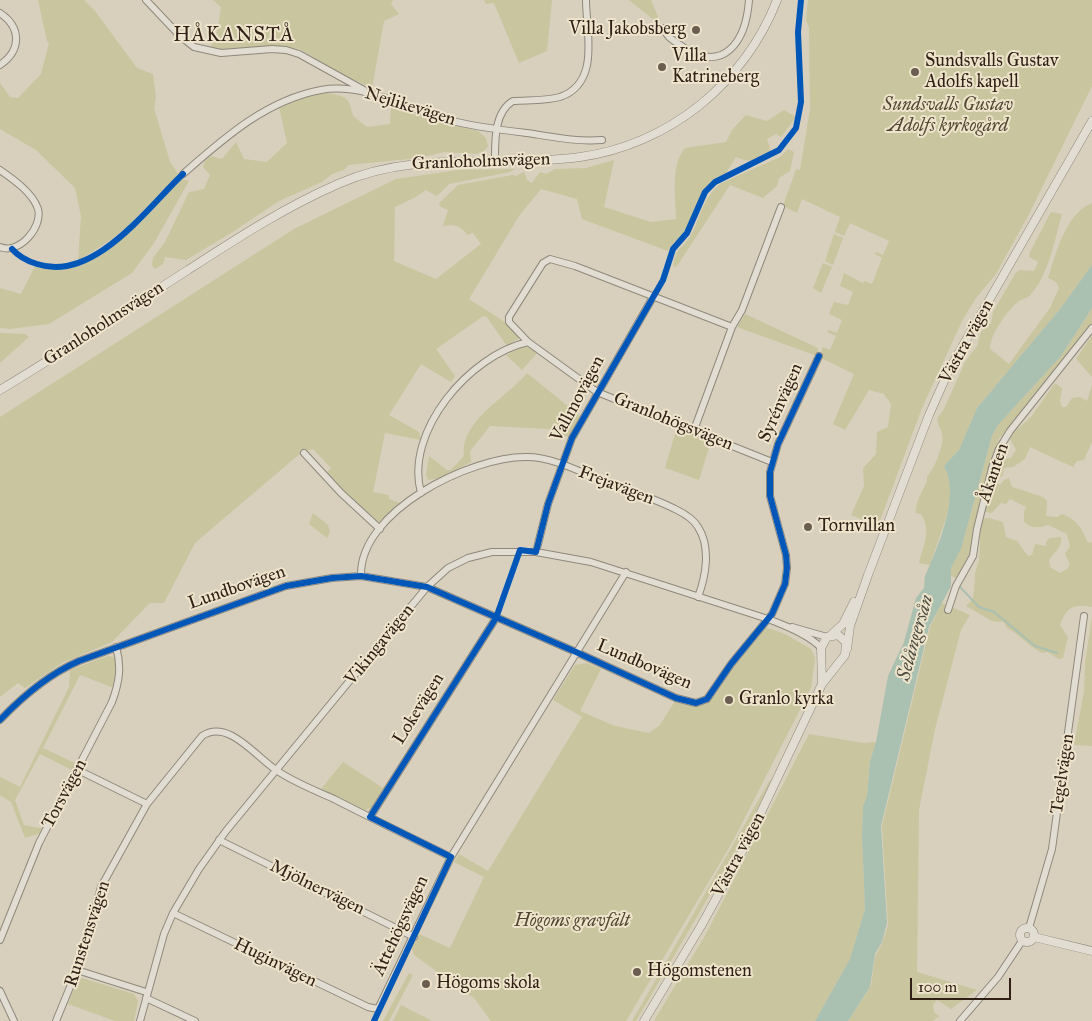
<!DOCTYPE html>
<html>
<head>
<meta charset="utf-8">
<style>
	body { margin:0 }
	#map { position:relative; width:1092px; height:1021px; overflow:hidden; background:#d8d0bc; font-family:"IM FELL Great Primer",serif }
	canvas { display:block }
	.scale { position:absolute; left:910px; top:978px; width:101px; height:22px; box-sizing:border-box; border:2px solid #302016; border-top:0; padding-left:6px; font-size:15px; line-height:18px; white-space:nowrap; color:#302016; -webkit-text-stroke:4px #eee4cb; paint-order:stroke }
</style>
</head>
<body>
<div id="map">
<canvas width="1092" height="1021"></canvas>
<div class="scale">100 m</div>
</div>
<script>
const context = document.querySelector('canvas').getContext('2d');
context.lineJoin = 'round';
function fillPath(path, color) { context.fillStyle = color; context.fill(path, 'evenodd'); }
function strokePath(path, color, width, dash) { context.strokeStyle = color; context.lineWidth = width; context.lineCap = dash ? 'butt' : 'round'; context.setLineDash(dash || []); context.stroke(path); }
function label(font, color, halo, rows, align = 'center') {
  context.font = font + ' "IM FELL Great Primer",serif'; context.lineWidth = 4; context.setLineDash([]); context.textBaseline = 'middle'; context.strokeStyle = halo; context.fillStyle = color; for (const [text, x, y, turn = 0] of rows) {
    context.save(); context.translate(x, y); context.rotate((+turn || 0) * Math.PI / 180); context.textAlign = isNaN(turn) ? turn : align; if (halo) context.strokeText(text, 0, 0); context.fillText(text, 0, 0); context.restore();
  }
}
fillPath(new Path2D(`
	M38 0H84L95 11 137 68 153 74 156 97 154 108 170 162 179 175 127 227 112 239 78 261 81 216 75 188 36 150 0 129V83L10 97 18 98 41 74 49 43 47 41Z
	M213 0H393L391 4 399 14 384 21 372 88 341 74 300 49 271 46 222 50 210 49 218 28 221 7Z
	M484 0H552L547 51 519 63 494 3 486 4Z
	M629 0H651L658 17 655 21Z
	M808 0H1092V86L1029 214 996 274 976 298 962 321 922 408 878 526 851 515 864 486 863 468 876 454 877 432 888 427 891 404 884 394 869 390 845 430 833 424 854 374 821 358 822 347 830 350 836 336 827 332 829 330 837 333 842 320 829 314 834 302 848 305 853 292 840 286 844 273 863 283 864 281 872 284 882 258 875 254 876 252 883 255 889 241 850 223 844 236 835 232 840 217 802 199 797 213 783 206 796 169 800 170 810 109 809 27 806 20Z
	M328 93C347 97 349 97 353 116L367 127 390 124 391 108H395L438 122 478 131 486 138 488 146 484 151 477 154 444 152 420 158 348 165 344 170 332 174 322 182 279 201 231 233 186 260 165 257 163 264 155 269 152 265 153 258 165 242 189 192 204 189 210 175 203 167 205 161 211 156 222 159 236 142 244 159 267 162 287 143 279 107 297 98Z
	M784 110 796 117 781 137 776 134 767 139 771 152C758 162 750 163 736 157L725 175C699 186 698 208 685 230 681 239 672 242 668 251L582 219 577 199 541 189 519 216 469 299C481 308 516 325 519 338L507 346 486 316 482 317 436 349 455 376 451 382 421 364 389 415 419 432 421 440 385 433 373 492 389 495V499L400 503 383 521 379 522 348 496 326 473 331 468 313 449 302 452 195 543 164 603H150L112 642 62 663 25 688 18 683 0 697V417L294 229 396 179 458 170 515 169 510 172 449 184 437 196 426 190 416 197 395 207 394 261 436 279 481 244 473 233 467 235C462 225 452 224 443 226L448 210 439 206 440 202 458 185 513 175 516 176 524 172 527 180 532 183 540 172 546 174 555 169 586 168 614 160 604 207 651 222 676 219C676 197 670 166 685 148L726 142 732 130 746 115 767 121Z
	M788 149 794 152 790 171 779 178 777 186 763 198 730 185 677 266 673 267C677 243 682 251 691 235 701 216 703 198 720 184L780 157Z
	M182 179 189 181 154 243 132 273 49 324 10 329 0 328V288L21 294 35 266C88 277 114 244 149 211 160 200 172 190 182 179Z
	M1092 203V265L1060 309 977 408 959 450 944 466C960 494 942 527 933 556L930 565 919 563C923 546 932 531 921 514L916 513C915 496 929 486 927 476 934 471 945 442 942 434 941 429 938 425 937 419L944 409 965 362 977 346 981 332 991 323 993 312 1015 274 1019 270 1034 271 1038 262 1029 257 1030 252 1051 212 1062 214C1055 239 1049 273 1032 293 1029 298 1024 298 1019 301 1007 310 990 335 990 349L1009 364 1050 308 1059 288 1056 282 1048 278C1056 253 1066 213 1092 203Z
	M834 234 843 238 833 265 825 261Z
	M823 263 832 267 821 293 813 288Z
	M1092 308V325L999 439 988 470 969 559 956 578 951 576V568L961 549 992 436 998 425 1061 356Z
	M745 314 818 348 817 356 737 327Z
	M0 333 25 334 29 337 0 363Z
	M1092 335V377L1076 359Z
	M525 346 538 352 522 370 506 355Z
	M527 373 580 416 568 437 549 429 490 426 470 451 471 462 440 478 428 480 426 475 429 456 447 470H451L464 456C460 420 508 397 527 373Z
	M1055 383 1062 388 1060 401 1062 407H1066L1072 398 1080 397 1087 401 1092 384V442L1084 460 1077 461 1073 467 1030 447 1025 459 1013 467 1004 468 1003 475 998 479 992 477 998 457 1004 459 1011 458 1016 450 1009 437 1031 417Z
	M677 427 711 441 699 480 665 468Z
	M1009 478 1012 487 1043 497 1047 501 1046 516 1057 517 1062 514C1078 520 1082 529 1088 543L1092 542V607C1074 604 1067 606 1060 625L1068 637 1063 658 1059 659 1047 652 1042 653C1030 647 1015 631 1007 628L1004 622 992 621 966 606 973 598 974 591 975 573 979 560 981 519 989 518 1003 522 1006 537 1017 541 1028 556 1032 555 1035 544 1046 546V542L1050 538 1061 537C1062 549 1054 552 1049 560L1050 567 1060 573 1067 569 1070 564 1065 554 1070 546 1067 534 1048 525C1038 528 1032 529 1024 522V512L1026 507 1010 499 1006 504 1001 503 992 513 985 512V504L991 485 996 482 1000 485 1004 480Z
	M313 513 328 525 330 532 327 538 309 524Z
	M942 603 970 615 961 630 935 729 919 810 917 972 977 990 951 1009 937 1000 933 1005 934 1012 939 1016 933 1021H848L871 986 875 957 882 944 888 925 882 826 930 627Z
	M1092 617V746L1074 745 1084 692 1085 663Z
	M761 628H768L785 634 811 649 815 658 811 688 733 841 626 1021H491L474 998 414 955 412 948 419 934 450 948 484 877 454 862 459 854 488 871 582 717 553 700 575 665 587 663 601 669 580 711 615 726 649 733 660 725 675 701 696 707 703 705Z
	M108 656 114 657C119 667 116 677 114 688L80 675 43 748 77 764 74 771 40 754 15 800 24 825 44 829 41 833 25 838 11 802 0 795V777L20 787 69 687 70 670Z
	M809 734 863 743 876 742 870 761 867 796 863 806 862 836 865 909 850 959 815 1021H654L706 934Z
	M343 762 383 788 371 808 365 810 321 789Z
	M770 780 771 781 740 843 636 1021H632Z
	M409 973 413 975 389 1021H383Z
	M82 978 134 994 138 1001 134 1021H115L68 1004 77 981Z
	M401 1005 432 1021H393Z`), '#c8c59f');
fillPath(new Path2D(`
	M1092 265V308L1061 356 998 425 992 436 961 549 951 568V586L929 627 881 826 887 923 882 942 875 954 870 987 848 1021H815L850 959 865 909 862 836 863 806 867 796 870 761 876 742 888 676 904 642 916 598 924 588 925 576C938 546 961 496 944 466L959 450 977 408 1060 309Z`), '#aac0b0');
strokePath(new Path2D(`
	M960 587 979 607 994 612 1035 646 1057 653`), '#aac0b0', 2);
const minor = new Path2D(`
	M146 0 180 36 194 47 221 53 272 49 286 50 299 54 364 90
	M0 13C21 27 22 50 0 65
	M664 28C666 37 673 40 680 45 723 76 746 42 749 0
	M495 161C495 141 494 112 513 101 529 100 545 101 560 97 601 83 586 31 586 0
	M0 170C13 179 33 193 38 209 43 227 19 255 0 247
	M183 174C223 139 266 100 321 90 364 82 408 109 449 120 474 127 501 130 527 133 553 137 577 142 602 140
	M732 327 575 266 550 259 543 263 509 317V322L528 342 597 392 772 462
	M694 430 732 327 742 310 781 207
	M304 453 341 493 380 529
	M421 493C404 431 470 355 528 342
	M536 552 548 504 572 438 653 297
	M361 576C359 511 471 456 527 457 553 457 580 472 603 481 628 490 654 498 677 510 685 514 694 520 698 527 711 547 706 576 698 597
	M948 610 956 586 973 556 977 529 992 468 999 449 1010 431 1092 328
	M792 627 827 637
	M0 720C23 696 49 674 79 661L286 586 332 578 361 576 427 587 576 652 676 698 696 703 707 699 731 664 772 614 785 584 787 568 786 555 770 496V472L778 444 819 356
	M78 770 147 804
	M370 817 496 618
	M219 840 414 937
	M173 913 368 1007 378 1009 451 857 626 572
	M1029 928 1052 849 1084 616
	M0 940 39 843 112 702C119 683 122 667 116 647
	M77 970 146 992
	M0 991 14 1021
	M146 998 195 1021
	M56 1021 77 970 101 887 147 804 202 736C229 718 257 759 279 772 296 783 316 791 334 799 373 819 412 838 451 857
	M140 1021 164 934 173 913 199 869 226 831 403 616 427 587 448 568 468 558 492 552H536L591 562 768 619C784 625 810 635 821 648
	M960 1021 998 977 1022 941`);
const tertiary = new Path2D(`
	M0 390C64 352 125 310 188 270 236 239 285 207 338 184 415 149 499 168 580 157 624 151 666 132 700 105 734 77 761 41 777 0
	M831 635 843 624 854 602
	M847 649 850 626 868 575 929 415 949 370 1092 121
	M1020 935a7 7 0 1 1 14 0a7 7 0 1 1-14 0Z
	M1034 937 1092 951
	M644 1021 701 926 744 848 822 684 845 655 846 642 838 635 827 637 821 648 822 684`);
strokePath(minor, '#8e887c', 8);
strokePath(tertiary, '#8e887c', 9);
strokePath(minor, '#e1ddd2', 6);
strokePath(tertiary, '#e1ddd2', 8);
strokePath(new Path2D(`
	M12 249C19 257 27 261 37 264 94 283 147 208 183 174
	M0 720C23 696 49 674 79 661L286 586 332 578 361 576 427 587 576 652 676 698 696 703 707 699 731 664 772 614 785 584 787 568 786 555 770 496V472L778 444 819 356
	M374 1021 451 857 370 817 496 618 520 550 536 552 548 504 572 438 663 280 673 249 687 233 705 192 715 182 779 150 796 128 801 102 798 32 801 0`), '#0057b8', 6);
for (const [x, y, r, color] of [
	[696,30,5,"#6b5e50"],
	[662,67,5,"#6b5e50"],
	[915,72,5,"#6b5e50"],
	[808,527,5,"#6b5e50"],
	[729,700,5,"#6b5e50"],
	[637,972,5,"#6b5e50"],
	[426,984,5,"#6b5e50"]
]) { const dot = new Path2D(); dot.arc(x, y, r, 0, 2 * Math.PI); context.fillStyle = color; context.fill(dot); strokePath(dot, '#eee4cb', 2); }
label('18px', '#302016', '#eee4cb', [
	["Villa Jakobsberg",686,30,"right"],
	["Villa",672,57],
	["Katrineberg",672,78],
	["Sundsvalls Gustav",925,62],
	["Adolfs kapell",925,83],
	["Tornvillan",818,527],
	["Granlo kyrka",739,700],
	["Högomstenen",647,972],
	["Högoms skola",436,984]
], 'left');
label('italic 18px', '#524732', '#eee4cb', [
	["Sundsvalls Gustav",948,106],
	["Adolfs kyrkogård",948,127],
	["Högoms gravfält",572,922]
]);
label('18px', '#302016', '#eee4cb', [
	["Nejlikevägen",410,107,17],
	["Granloholmsvägen",481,162,-2],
	["Granloholmsvägen",104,324,-33],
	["Västra vägen",967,342,-61],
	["Vallmovägen",578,399,-62],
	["Syrénvägen",781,403,-66],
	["Granlohögsvägen",673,422,22],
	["Åkanten",994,473,-71],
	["Frejavägen",616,486,21],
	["Lundbovägen",237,588,-19],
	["Vikingavägen",380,645,-51],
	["Lundbovägen",644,665,23],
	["Lokevägen",419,709,-58],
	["Tegelvägen",1063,774,-82],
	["Torsvägen",65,794,-62],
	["Västra vägen",739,855,-62],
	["Mjölnervägen",317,888,26],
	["Ättehögsvägen",401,926,-65],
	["Runstensvägen",88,934,-72],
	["Huginvägen",275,963,26]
]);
label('italic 19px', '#4f4e43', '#eee4cb', [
	["Selångersån",916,638,-74]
]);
context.letterSpacing = '1px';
label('20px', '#302016', '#eee4cb', [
	["HÅKANSTÅ",234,36]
]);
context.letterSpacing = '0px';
</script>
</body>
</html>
